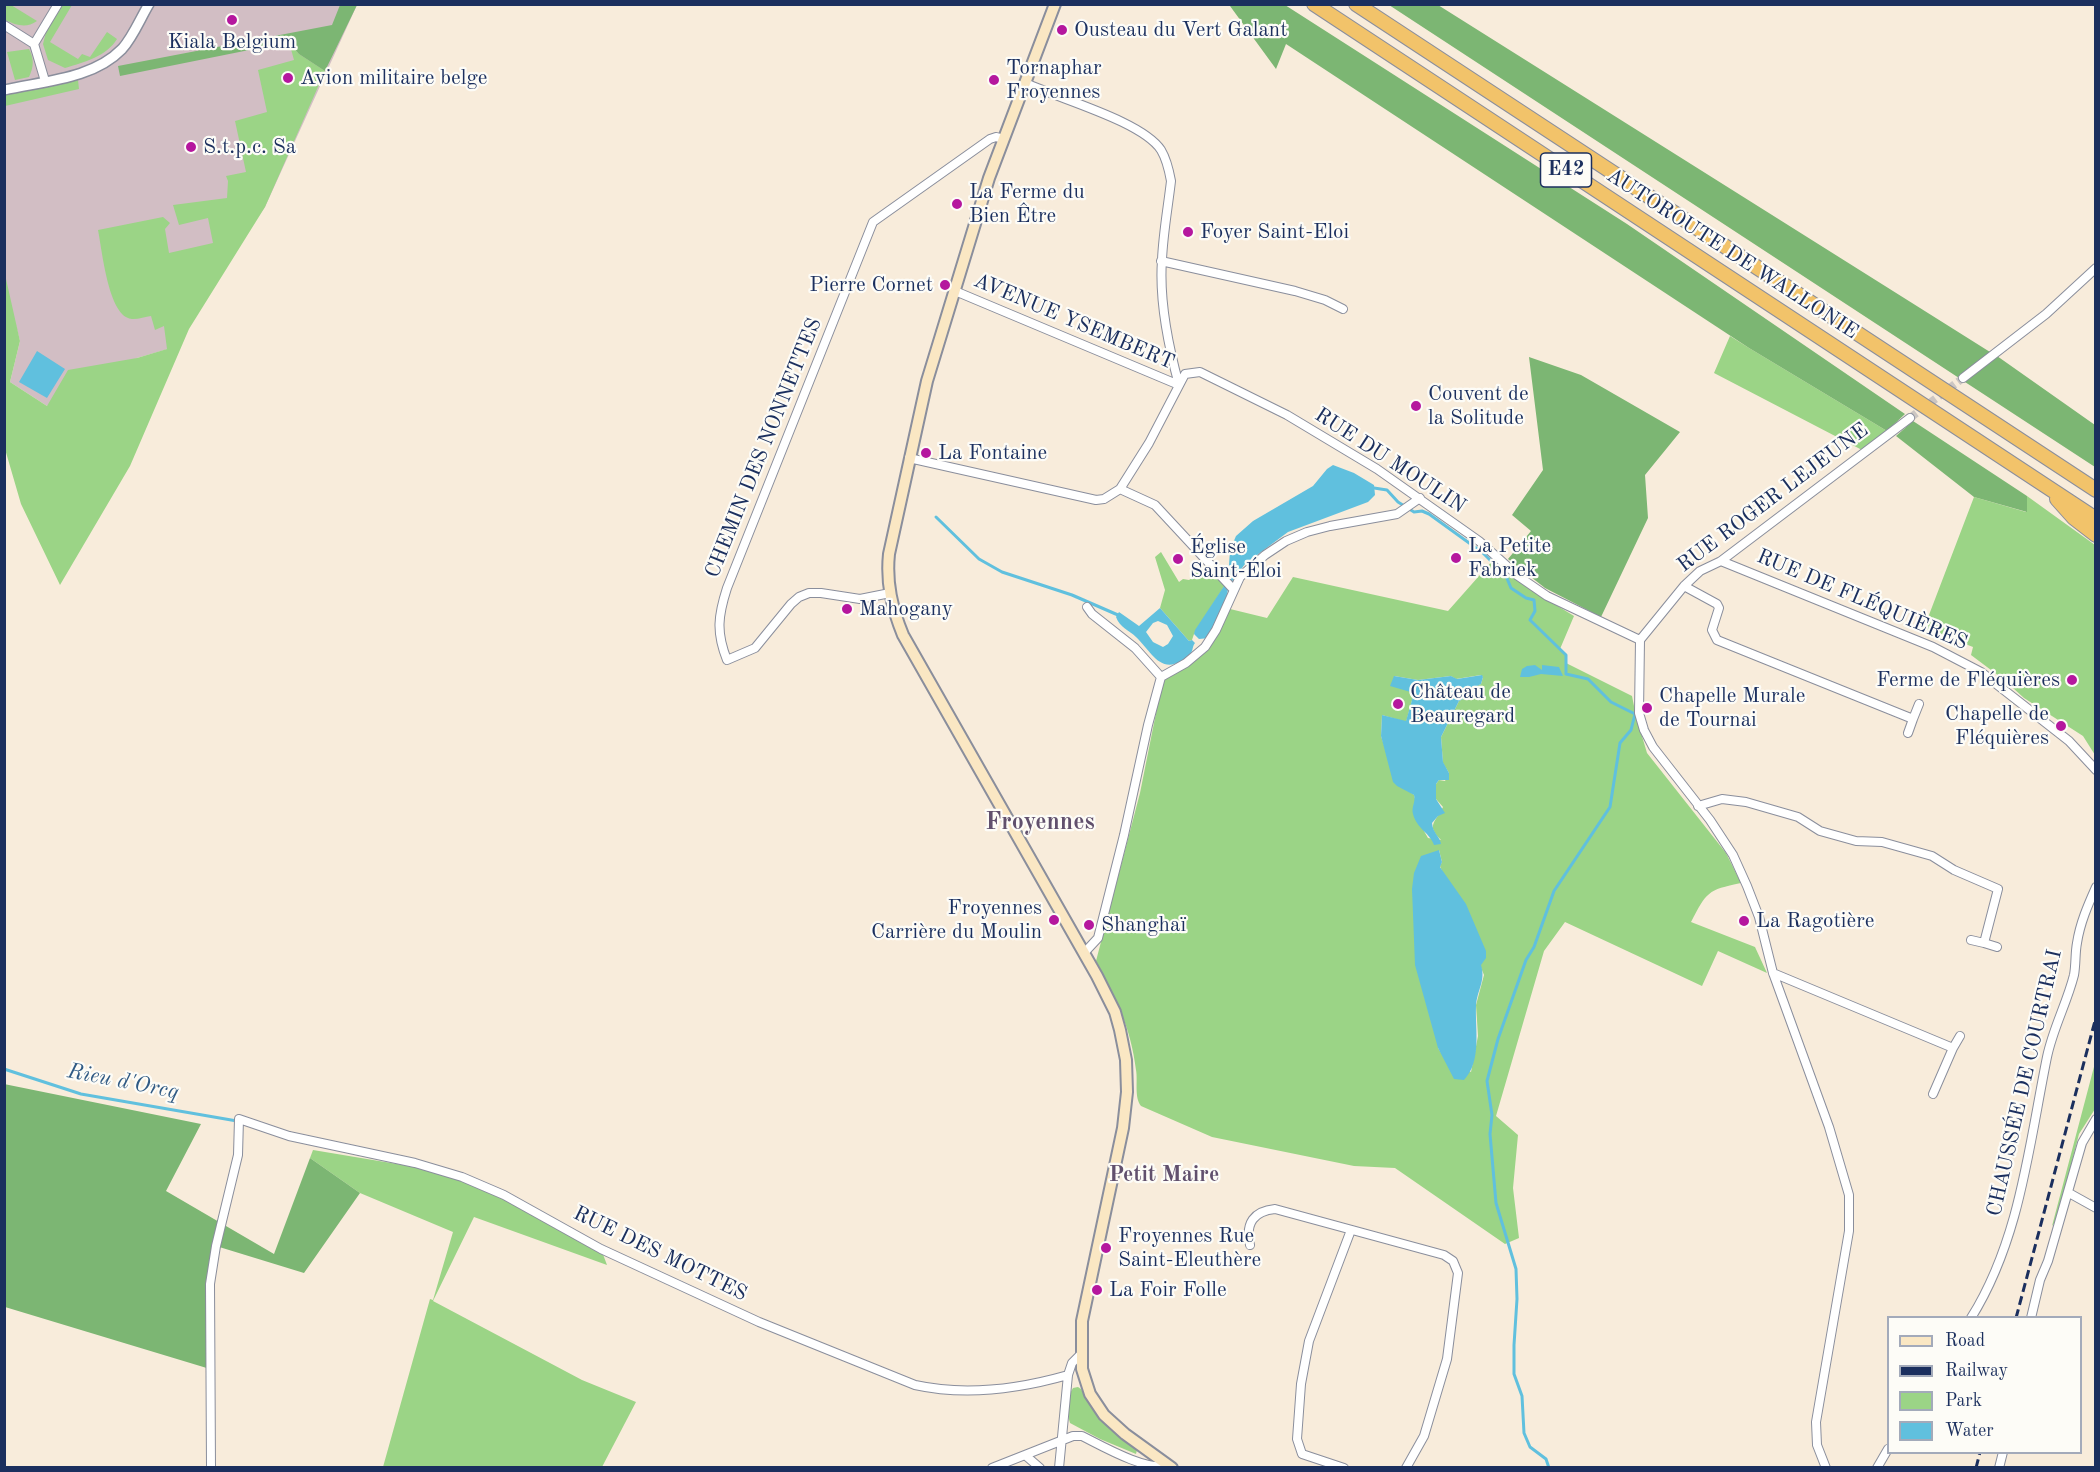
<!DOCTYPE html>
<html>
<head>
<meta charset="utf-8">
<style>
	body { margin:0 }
	#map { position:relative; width:2100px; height:1472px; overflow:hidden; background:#f8ecdb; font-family:"Old Standard TT",serif }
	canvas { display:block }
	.frame { position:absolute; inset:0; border:6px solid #1b2f5e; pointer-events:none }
	.legend { position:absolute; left:1887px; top:1316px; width:195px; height:138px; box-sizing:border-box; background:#fdfcf7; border:2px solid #a3aaba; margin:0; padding:8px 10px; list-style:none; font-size:18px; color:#1b2f5e }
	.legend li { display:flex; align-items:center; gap:12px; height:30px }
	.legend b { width:30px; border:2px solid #a3aaba }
</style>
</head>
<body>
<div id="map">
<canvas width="2100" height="1472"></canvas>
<div class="frame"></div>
<ul class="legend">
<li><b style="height:8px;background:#fae7c3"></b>Road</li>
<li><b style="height:8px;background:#1b2f5e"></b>Railway</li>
<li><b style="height:16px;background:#9bd486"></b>Park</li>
<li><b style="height:16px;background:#60c0de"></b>Water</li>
</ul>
</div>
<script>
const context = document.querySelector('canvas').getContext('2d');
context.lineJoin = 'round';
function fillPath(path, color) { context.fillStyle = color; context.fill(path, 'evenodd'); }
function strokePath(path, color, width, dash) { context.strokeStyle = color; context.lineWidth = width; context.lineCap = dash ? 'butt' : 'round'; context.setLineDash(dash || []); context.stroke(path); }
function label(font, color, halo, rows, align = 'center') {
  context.font = font + ' "Old Standard TT",serif'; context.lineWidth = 4.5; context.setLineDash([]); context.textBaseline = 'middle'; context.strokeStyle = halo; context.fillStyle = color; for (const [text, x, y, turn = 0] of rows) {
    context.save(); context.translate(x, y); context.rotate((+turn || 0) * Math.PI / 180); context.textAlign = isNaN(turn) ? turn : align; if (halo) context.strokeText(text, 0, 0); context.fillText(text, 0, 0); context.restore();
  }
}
fillPath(new Path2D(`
	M4 5H357L265 207 168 349 137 358 47 406 10 382 20 341 4 280Z`), '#d2bec4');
fillPath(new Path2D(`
	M4 5H11L37 21C26 29 16 25 5 20Z
	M63 5H72L50 42 78 59 82 54 90 57 107 32 117 39C106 57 84 62 65 68L48 60 43 44 46 32Z
	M289 42 299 54 325 71 265 207 189 329 130 466 60 585 21 504 5 449 4 270 20 341 10 382 47 406 68 370 137 358 167 349 164 326 155 330 151 316C144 317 134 321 128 318 108 310 102 250 98 230L163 217 170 223 165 229 169 253 213 243 208 218 179 225 173 205 227 198 228 181 226 176 246 172 235 121 267 112 258 70 294 60Z
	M29 49C34 59 34 66 29 77L15 80 7 52Z
	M78 80 79 89 5 106V94Z
	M1730 336 1749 348 1887 431 1862 450 1714 373Z
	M2027 496 2095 545V755L2083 736 2024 698 2003 679 1971 655 1973 647 1924 628 1974 497 2026 512Z
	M1161 552 1179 582 1183 579 1189 580 1192 578 1194 573 1206 566 1225 585 1194 634 1192 640 1189 641 1160 608 1165 590 1155 557Z
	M1494 559 1533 591 1574 616 1560 649 1566 655V663L1632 696 1636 716 1647 753 1726 853 1741 883C1707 890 1707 892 1691 922L1755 947 1767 973 1718 951 1702 986 1565 922 1544 951 1496 1116 1518 1135 1513 1188 1519 1238 1505 1244 1395 1168 1354 1166 1212 1137 1141 1106C1134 1097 1138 1081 1136 1070 1131 1028 1116 998 1096 961L1140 793 1163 678 1201 651 1226 608 1267 618 1293 577 1448 611ZM1481 675 1483 677 1481 684 1475 687 1474 694 1459 701 1441 737 1443 763 1449 773 1445 781 1439 780 1436 784V799L1443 807C1435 823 1426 825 1441 840L1428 838 1424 831 1414 795 1410 792 1385 748 1381 736 1382 715 1406 722 1414 693 1394 676 1418 680 1451 676 1456 679ZM1439 850 1442 862 1440 866 1484 975 1476 1005 1478 1036 1471 1072 1445 1059 1438 1048Z
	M2095 1063V1109L2079 1134 2057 1220 2052 1226Z
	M313 1150 445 1172 489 1189 601 1249 607 1265 474 1217 433 1301 582 1380 636 1402 602 1467H383L430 1299 433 1300 453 1232 360 1193 310 1158Z
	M1078 1387 1081 1389C1095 1416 1113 1432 1137 1450L1136 1454 1100 1439 1070 1423C1067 1414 1067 1396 1073 1388Z`), '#9bd486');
fillPath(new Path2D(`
	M340 5H357L325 71 299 54 289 42 120 76 118 66 332 25Z
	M1227 5H1285L1627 224 1905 414 1887 431 1749 348 1286 44 1276 69 1230 6Z
	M1389 5H1438L1990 352 1959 378Z
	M1997 356 2095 425V467L1965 382Z
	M1529 357 1581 375 1680 432 1645 475 1648 518 1601 617 1545 588 1508 559 1531 531 1512 515 1543 470Z
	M1913 421 2027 496V512L1974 497 1896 436Z
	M4 1084 201 1124 166 1191 274 1254 310 1158 360 1193 304 1273 216 1246 210 1369 5 1307Z`), '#7cb673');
fillPath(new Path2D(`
	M37 351 65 369 47 398 19 382Z
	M1333 465 1354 473 1374 485 1375 495 1368 502 1288 532 1245 564 1228 587 1227 599 1209 638 1199 639 1194 634 1195 630 1228 580 1230 550 1236 536 1253 521 1313 486 1327 469Z
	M1160 608 1189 641 1192 640 1195 643C1193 645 1193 648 1192 651 1190 655 1185 659 1181 661 1160 674 1150 650 1136 637 1129 630 1120 628 1116 617L1119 612 1139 626ZM1158 621 1167 625 1173 636 1168 644 1163 647 1153 642 1146 632 1153 623Z
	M1535 665 1542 670V665L1559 667 1563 676 1541 674 1529 677H1520L1522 669 1527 666Z
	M1482 675 1483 677 1481 684 1475 687 1474 694 1459 701 1441 737 1443 762 1449 773V780H1439L1436 784V799L1445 813 1438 816 1432 823C1433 834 1440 836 1441 844L1434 845C1430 833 1417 829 1413 814 1411 807 1416 802 1414 795L1397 786 1393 782 1381 736 1382 715 1406 721 1414 693 1390 686 1394 676 1418 680 1451 676 1457 679Z
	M1439 850 1442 862 1440 867 1466 904 1486 951V958L1481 965C1486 981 1477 990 1476 1006 1475 1030 1482 1061 1464 1080L1454 1079 1438 1048 1415 965 1412 889 1414 873 1421 856Z`), '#60c0de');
strokePath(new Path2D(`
	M1374 488 1387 490 1398 502 1414 512 1422 511 1429 514 1483 553 1506 576 1511 588 1526 598 1534 600 1535 611 1530 620 1566 655V674L1588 679 1611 702 1635 714 1631 730 1620 743 1610 807 1554 891 1534 947 1526 960 1498 1039 1487 1081 1492 1115 1490 1134 1496 1203 1516 1269 1517 1299 1514 1345V1374L1522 1396 1524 1433 1530 1447 1546 1459 1549 1468
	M936 517 979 559 1002 572 1072 595 1118 615
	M4 1069 81 1094 237 1121`), '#60c0de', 3);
strokePath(new Path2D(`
	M1910 418 1963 378`), '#ccc6c2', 8, [8, 4]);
const minor = new Path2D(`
	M4 25 34 44
	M34 44 58 4
	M34 44 45 81
	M1026 83C1059 99 1142 121 1161 150 1167 160 1169 170 1171 181 1168 207 1163 234 1162 260 1159 301 1168 345 1179 385
	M1161 261 1295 291 1325 300 1343 309
	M955 291 1179 385
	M1963 378 2046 314 2096 268
	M909 458 1096 500 1104 499 1120 489 1149 443 1185 374 1200 372 1287 415 1377 469 1479 541 1518 576 1547 596 1640 640
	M1120 489 1155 505 1234 590
	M1721 561 1933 647 1981 672 2069 741 2096 770
	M1684 586 1717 604 1719 608 1712 630 1717 640 1913 719 1919 704
	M890 593 860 599 821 593H809L799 597 791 604 755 648 727 660C716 632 718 616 727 588L873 222 990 139 996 137 1004 139
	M1087 607 1092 614 1135 648 1161 677
	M1640 640 1639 713 1644 730 1653 747 1710 820 1733 855 1747 886 1759 917 1773 973 1829 1127 1849 1195V1231L1816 1422 1817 1445 1826 1468
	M1640 640 1684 586 1700 571 1721 561 1910 418
	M1908 733 1913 719
	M1698 806 1722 799 1746 802 1798 817 1820 831 1856 841 1882 842 1932 856 1954 870 1998 889 1984 943 1997 947
	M1971 940 1984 943
	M1084 953 1098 938 1124 835 1148 725 1161 677 1186 663 1205 647 1216 630 1240 577 1265 555 1286 541 1307 532 1330 526 1397 514 1420 498
	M1773 973 1953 1048
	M1933 1094 1953 1048 1960 1036
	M2069 1193 2096 1208
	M1250 1245C1245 1223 1254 1211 1275 1209L1444 1255 1453 1261 1458 1273 1447 1359 1424 1436 1406 1468
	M1971 1318C2020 1240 2029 1145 2047 1057 2053 1028 2067 1003 2074 975 2076 964 2075 953 2077 943 2080 923 2088 905 2096 887
	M2031 1318 2040 1280 2048 1261 2082 1143 2096 1119
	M1025 1455 1040 1468
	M211 1468 210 1284 216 1246 238 1155 239 1119 289 1136 415 1163 462 1177 504 1195 601 1249 759 1322 915 1385C965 1396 1019 1389 1068 1375
	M992 1468 1073 1436H1082C1102 1446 1147 1472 1168 1465
	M1059 1468 1068 1375 1072 1363 1080 1355
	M1344 1468 1302 1454 1297 1439 1301 1384 1309 1341 1351 1230
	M1877 1468 1888 1449
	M1999 1468 2003 1452`);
const tertiary = new Path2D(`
	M4 90C44 81 93 79 122 49 133 37 140 19 149 4`);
const secondary = new Path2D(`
	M1055 4 989 178 927 381 889 554C886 583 892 608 903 635L1097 976 1115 1012 1120 1030 1126 1060 1127 1092 1123 1128 1082 1321V1369L1090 1394 1104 1415 1125 1434 1172 1468`);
const motorway = new Path2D(`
	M1314 4 2096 519
	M1356 4 2096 490
	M2057 499 2074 518 2096 535`);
strokePath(minor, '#8a8e9c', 10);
strokePath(tertiary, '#8a8e9c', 12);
strokePath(secondary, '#8a8e9c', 14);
strokePath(motorway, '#8a8e9c', 16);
strokePath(minor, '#fff', 8);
strokePath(tertiary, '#fff', 9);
strokePath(secondary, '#fae7c3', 10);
strokePath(motorway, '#f2c36a', 14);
strokePath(new Path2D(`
	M2016 1318 2096 1017
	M1976 1468 1980 1452`), '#1b2f5e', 3, [9, 4.5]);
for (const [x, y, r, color] of [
	[232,20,6,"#b5179e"],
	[1062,30,6,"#b5179e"],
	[288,78,6,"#b5179e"],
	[994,80,6,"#b5179e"],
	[191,147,6,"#b5179e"],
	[957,204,6,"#b5179e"],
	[1188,232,6,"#b5179e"],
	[945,285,6,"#b5179e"],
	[1416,406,6,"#b5179e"],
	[926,453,6,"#b5179e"],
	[1456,558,6,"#b5179e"],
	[1178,559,6,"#b5179e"],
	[847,609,6,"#b5179e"],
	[2072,680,6,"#b5179e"],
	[1398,704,6,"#b5179e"],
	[1647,708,6,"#b5179e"],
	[2061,726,6,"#b5179e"],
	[1054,920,6,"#b5179e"],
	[1744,921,6,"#b5179e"],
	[1089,925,6,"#b5179e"],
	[1106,1248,6,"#b5179e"],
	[1097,1290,6,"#b5179e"]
]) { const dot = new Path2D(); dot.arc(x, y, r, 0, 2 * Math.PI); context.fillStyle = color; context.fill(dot); strokePath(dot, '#fdfcf7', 2); }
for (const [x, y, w] of [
	[1566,170,51]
]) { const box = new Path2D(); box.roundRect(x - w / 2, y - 17, w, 34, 4.5); context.fillStyle = '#fdfcf7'; context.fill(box); strokePath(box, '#1b2f5e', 1.5); }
label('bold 20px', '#1b2f5e', null, [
	["E42",1566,170]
]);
label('21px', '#1b2f5e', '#fdfcf7', [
	["Ousteau du Vert Galant",1074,30],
	["Kiala Belgium",232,42,"center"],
	["Tornaphar",1006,68],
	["Froyennes",1006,92],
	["Avion militaire belge",300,78],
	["S.t.p.c. Sa",203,147],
	["La Ferme du",969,192],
	["Bien Être",969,216],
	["Foyer Saint-Eloi",1200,232],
	["Pierre Cornet",933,285,"right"],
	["Couvent de",1428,394],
	["la Solitude",1428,418],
	["La Fontaine",938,453],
	["La Petite",1468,546],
	["Fabriek",1468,570],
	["Église",1190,547],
	["Saint-Éloi",1190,571],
	["Mahogany",859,609],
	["Ferme de Fléquières",2060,680,"right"],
	["Château de",1410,692],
	["Beauregard",1410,716],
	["Chapelle Murale",1659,696],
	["de Tournai",1659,720],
	["Chapelle de",2049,714,"right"],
	["Fléquières",2049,738,"right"],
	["Froyennes",1042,908,"right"],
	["Carrière du Moulin",1042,932,"right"],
	["La Ragotière",1756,921],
	["Shanghaï",1101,925],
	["Froyennes Rue",1118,1236],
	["Saint-Eleuthère",1118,1260],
	["La Foir Folle",1109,1290]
], 'left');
label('21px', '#1b2f5e', '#fdfcf7', [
	["AUTOROUTE DE WALLONIE",1732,254,33],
	["AVENUE YSEMBERT",1074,322,23],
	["CHEMIN DES NONNETTES",764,448,-68],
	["RUE DU MOULIN",1390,461,33],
	["RUE ROGER LEJEUNE",1773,498,-37],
	["RUE DE FLÉQUIÈRES",1862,600,23],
	["CHAUSSÉE DE COURTRAI",2025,1083,-77],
	["RUE DES MOTTES",660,1254,26]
]);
label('italic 22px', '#305a84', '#fdfcf7', [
	["Rieu d'Orcq",123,1082,11]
]);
label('bold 22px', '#61506d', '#fdfcf7', [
	["Petit Maire",1164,1175]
]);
label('bold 24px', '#61506d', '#fdfcf7', [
	["Froyennes",1040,823]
]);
</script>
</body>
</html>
